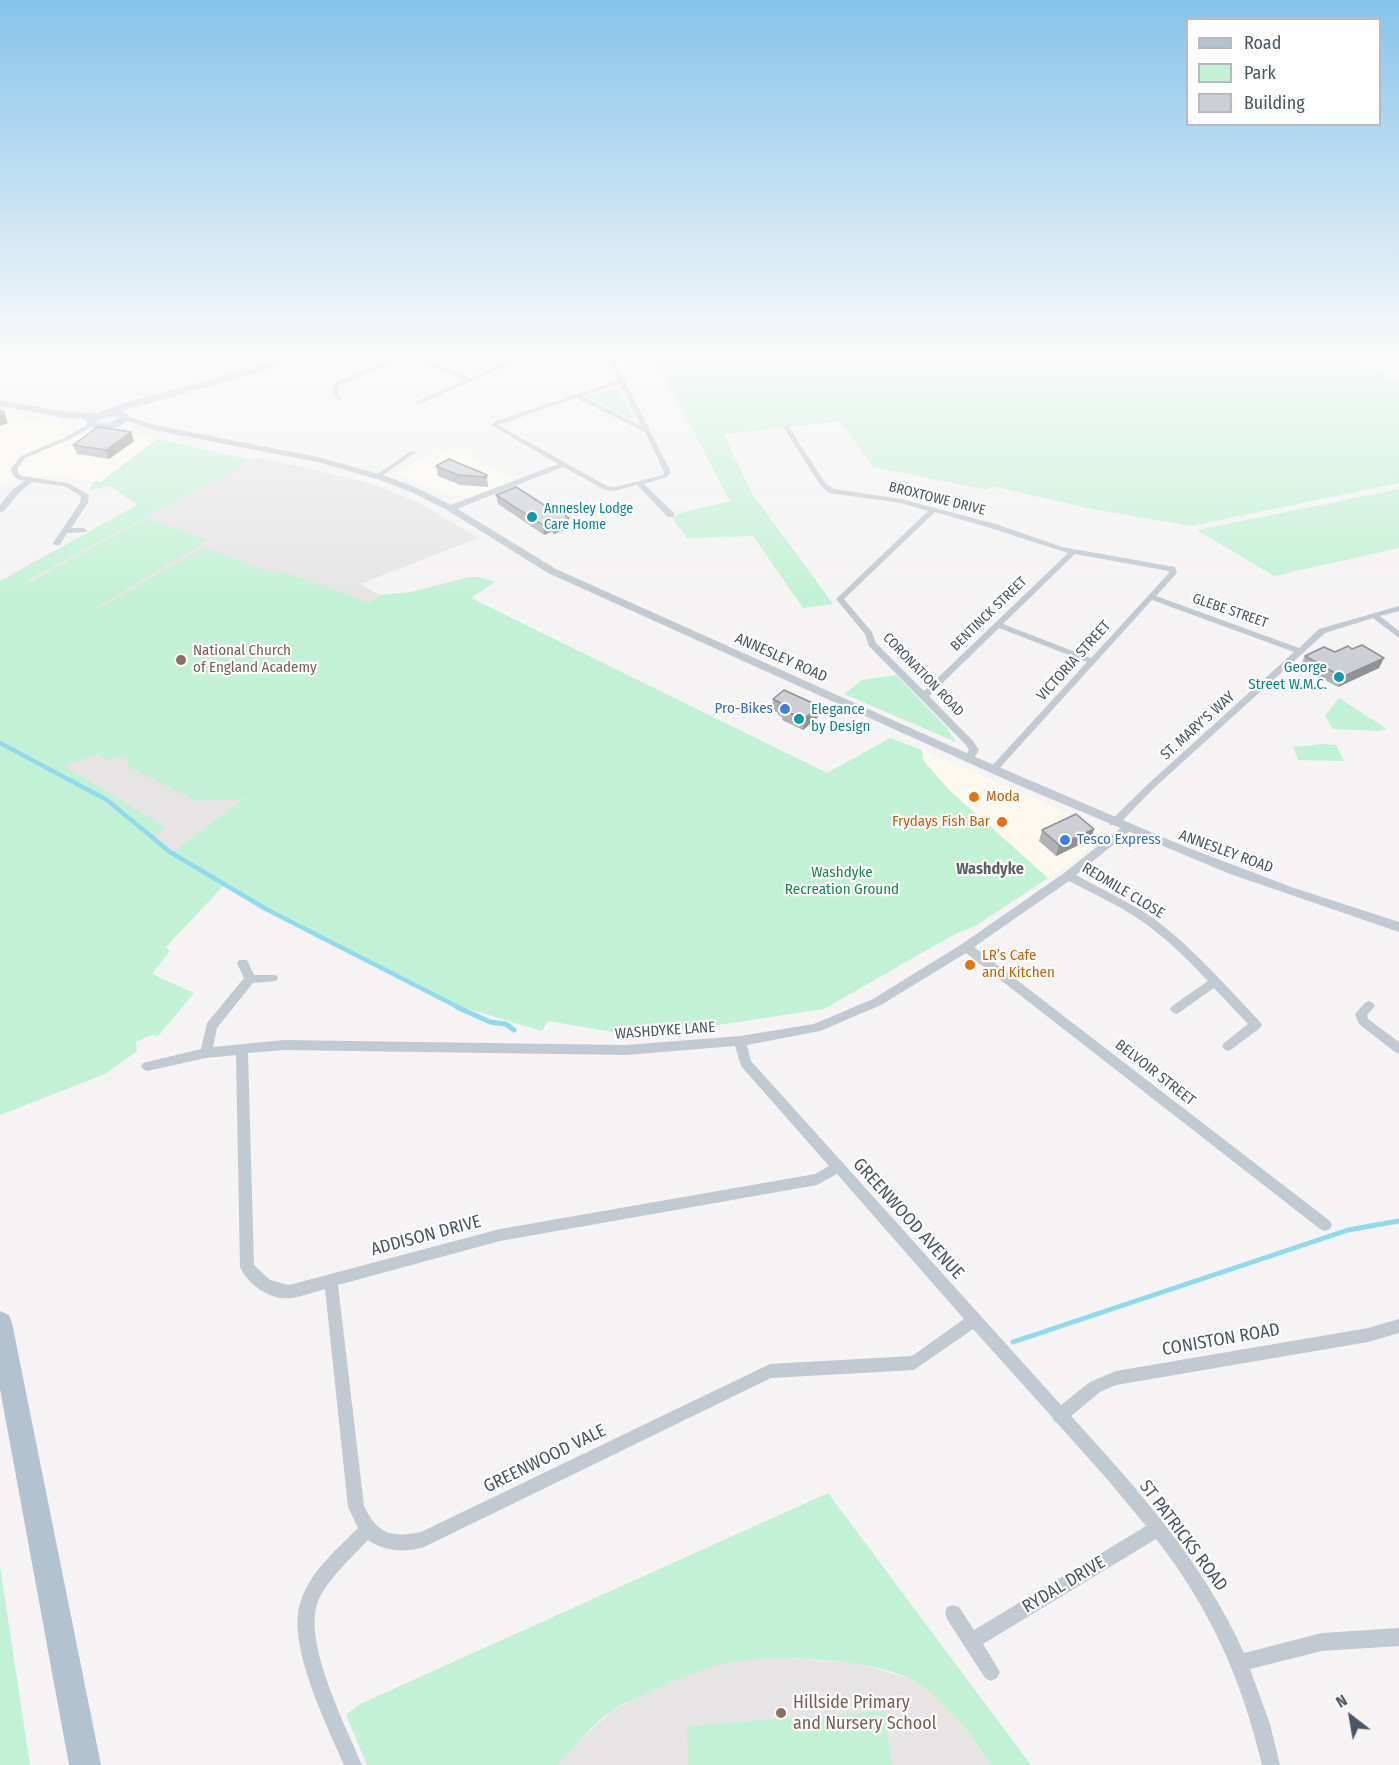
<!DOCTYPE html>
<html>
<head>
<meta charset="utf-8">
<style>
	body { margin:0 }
	#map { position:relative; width:1399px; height:1765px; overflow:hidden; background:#f5f3f3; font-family:"Fira Sans Condensed",sans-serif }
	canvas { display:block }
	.legend { position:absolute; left:1186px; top:18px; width:195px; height:108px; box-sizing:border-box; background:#fff; border:2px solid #b7bbc0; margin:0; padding:8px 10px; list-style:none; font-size:18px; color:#4a5661 }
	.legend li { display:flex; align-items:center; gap:12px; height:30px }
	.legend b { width:30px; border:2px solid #b7bbc0 }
	.north { position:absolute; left:1321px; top:1687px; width:60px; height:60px; -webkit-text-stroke:4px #fff; paint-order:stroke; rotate:329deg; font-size:16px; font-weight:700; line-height:24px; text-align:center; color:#4a5661 }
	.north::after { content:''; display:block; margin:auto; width:21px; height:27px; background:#4a5661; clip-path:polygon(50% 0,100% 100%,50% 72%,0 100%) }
</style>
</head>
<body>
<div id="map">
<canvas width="1399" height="1765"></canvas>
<ul class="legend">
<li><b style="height:8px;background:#b3c2d1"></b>Road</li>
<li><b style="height:16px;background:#c3f1d5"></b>Park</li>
<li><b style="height:16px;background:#cdcfd5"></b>Building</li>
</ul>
<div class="north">N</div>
</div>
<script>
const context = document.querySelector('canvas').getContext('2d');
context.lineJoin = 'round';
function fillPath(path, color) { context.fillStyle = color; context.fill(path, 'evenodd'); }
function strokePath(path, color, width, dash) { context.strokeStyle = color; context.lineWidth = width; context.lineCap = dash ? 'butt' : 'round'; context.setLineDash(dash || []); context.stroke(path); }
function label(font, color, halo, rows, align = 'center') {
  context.font = font + ' "Fira Sans Condensed",sans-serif'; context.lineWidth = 4.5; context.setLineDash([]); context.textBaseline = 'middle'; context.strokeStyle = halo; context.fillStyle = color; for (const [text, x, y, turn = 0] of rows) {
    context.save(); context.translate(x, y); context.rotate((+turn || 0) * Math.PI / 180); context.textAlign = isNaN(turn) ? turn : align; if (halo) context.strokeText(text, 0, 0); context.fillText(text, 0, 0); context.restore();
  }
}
fillPath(new Path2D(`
	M0 417 61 423 89 439 115 433 157 439 100 482 31 474 0 486Z
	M456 447 513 480 470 497 447 495 395 474 427 457Z
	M922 750 1035 798 1100 830 1102 835 1071 863 1048 878 949 790 923 760Z`), '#fdf9ef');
fillPath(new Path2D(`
	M257 457 365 482 388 490 416 501 478 538 360 584 380 595 320 638 251 793 174 851 0 745V596Z
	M773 1657 859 1663 912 1680 936 1696 957 1717 991 1765H558L579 1741 613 1710 682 1676 733 1660Z`), '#e6e4e5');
fillPath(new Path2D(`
	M651 351H1339L1399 384V483L1191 526 1092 509 992 486 988 490 873 467 840 421 724 434 751 492 833 604 803 608 753 536 687 538 672 518 681 513 730 501Z
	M614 388 618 389 633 418 629 419 588 397Z
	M157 439 252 460 27 581 30 583 147 518 208 540 94 609 97 610 203 548 276 574 281 571 369 603 380 595 411 592 468 577H479L495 582 471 598 827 773 890 738 922 750 923 760 949 790 1048 878 977 925 955 934 824 1009 671 1032 619 1033 548 1021 542 1031 465 1008 268 908 226 883 166 947 170 951 152 974 194 993 158 1036 151 1035 136 1042 137 1051 105 1074 0 1115V581L137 505 110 486 90 490 94 481 100 482ZM98 754 108 760 127 756 129 767 197 801 240 799 247 796 174 851 152 838 166 827 63 766Z
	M1399 489V548L1274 576 1197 530Z
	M896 675 947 728 956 742 844 694 862 680Z
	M1339 698 1387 729 1379 731 1333 729 1325 716Z
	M1323 744 1336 745 1344 761 1298 760 1293 747Z
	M828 1493 1031 1765H991C969 1733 949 1702 915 1682 890 1667 850 1662 822 1660 750 1655 715 1660 650 1692 638 1698 624 1703 613 1710 592 1724 575 1746 558 1765H367L346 1715 360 1704Z
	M0 1566 30 1765H0Z
	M884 1711 892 1765H688L687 1726Z`), '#c3f1d5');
strokePath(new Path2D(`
	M0 743 107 800 170 852 266 909 460 1008`), '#90daee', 4.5);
strokePath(new Path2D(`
	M457 1007 490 1022 506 1024 514 1030
	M1013 1342 1348 1230 1399 1221`), '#90daee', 5);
fillPath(new Path2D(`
	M394 351 408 353 421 351 413 355 470 378 532 351 538 352 417 405 415 404V402L465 380 408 357 339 385 338 393 343 400 338 401 332 393 334 383 402 355Z
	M610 351H616L618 367 671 472 667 477 644 484 674 513V517H668L637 485 615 491 605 490 563 467 454 510H448V506L558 464 491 425 496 421 619 380 612 367ZM620 384 641 426 582 396ZM576 398 645 432 664 472 663 475 615 487 607 486 498 425Z
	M1392 351H1399L1394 356 1372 361 1369 359 1390 354Z
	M89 424 94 425 70 439 25 458 17 469 18 473 22 476 68 483 89 495 88 503 71 528H83L87 530 86 532 67 533 60 545H54L53 543 80 503 81 496 64 486 32 482 19 493 3 512H0V505L13 489 25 481C17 480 12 477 11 469L21 456 66 437Z
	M785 427H789L826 484 834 489 901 499 996 524 1062 547 1175 567 1177 573 1156 596 1299 648 1319 629 1399 606V611L1380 616 1399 631V638L1373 618 1325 633 1153 789 1118 825H1110L1109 823 1110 821 1147 785 1294 652 1152 600 996 772H990L988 770 990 768 1087 662 999 628 929 696 973 741 979 750 972 761H966L964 759 969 750 966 745 869 646 865 634 836 599 928 511 901 503 829 493 821 486 784 428ZM935 512 990 528 1068 553 924 691 876 643 872 632 844 599ZM1075 554 1169 571V573L1091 658 1003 624Z
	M411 451 416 452 380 477H376V475Z
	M1126 826 1130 827 1131 829 1130 831 1076 875C1103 890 1132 903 1157 921 1195 950 1227 987 1260 1022L1262 1025 1260 1028 1232 1049 1228 1051 1224 1049 1222 1046 1224 1043 1248 1024 1214 988 1180 1012 1176 1014 1172 1012 1170 1009 1172 1006 1208 981C1190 962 1171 943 1150 927 1125 908 1096 895 1069 881L974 947 1330 1221 1332 1225 1330 1229 1325 1231 1320 1229 966 953 881 1005 820 1031 747 1045 751 1061 1061 1405 1090 1382 1116 1371 1368 1328 1399 1319V1333L1368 1342 1116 1385 1100 1392 1071 1416C1137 1488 1204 1563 1244 1653L1322 1633 1399 1628V1646L1322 1651 1250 1669 1270 1724 1280 1765H1262C1242 1680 1210 1608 1156 1539L983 1644 1000 1672 997 1678 991 1681 985 1678 947 1619 945 1613 947 1607 953 1605 959 1607 974 1630 1146 1526 1107 1479 1057 1423 1054 1421 1052 1417 973 1329 914 1370 771 1378 422 1548C402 1552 386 1552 368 1540 353 1556 323 1584 317 1604 304 1645 346 1726 362 1765H344C327 1725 287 1646 300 1603 309 1573 337 1549 358 1528L348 1507 325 1289C314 1292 303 1296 292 1298 271 1301 248 1285 240 1267L236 1055 206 1058 147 1071 143 1069 141 1066 143 1063 201 1049 207 1023 244 978 237 963 239 960H247L254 975H276L278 978 276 981 253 983 217 1028 213 1047 284 1040 626 1045 740 1036 814 1024 873 999 962 944 1064 873 1122 827ZM735 1046 741 1066 829 1166 815 1174 500 1229 289 1285 270 1280 254 1265 248 1053 284 1050 626 1055ZM837 1174 964 1319 912 1356 770 1364 421 1532C390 1538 378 1534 364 1506L338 1285 500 1241 817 1185Z
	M1369 1001 1373 1003 1375 1006 1367 1015 1368 1019 1399 1042V1054L1395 1052 1359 1024 1355 1014 1365 1003Z`), '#c1cad2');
fillPath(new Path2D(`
	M122 415 155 425 318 457 386 476 417 488 453 506 556 569 973 756 1186 847 1294 888 1399 922V932L1230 874 1018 785 548 573 447 510 411 492 380 480 317 462 153 430 122 419Z`), '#c1cad2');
fillPath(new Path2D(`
	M297 351H310L260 372 122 411 130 417C119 431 104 432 87 427L86 419 65 418 0 406V400L65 412 98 413 127 402 254 368ZM111 416 119 417 109 424 96 423V421Z`), '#c1cbd6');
fillPath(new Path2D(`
	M0 1311 9 1315 12 1323 101 1765H69L0 1389Z`), '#b3c2d1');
fillPath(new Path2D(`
	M134 441 109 459 77 454 73 445Z
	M436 466 487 475 488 487 460 485 438 476Z
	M496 495 570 528 554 534 551 532 544 535 498 504Z
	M1335 652 1379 668 1338 687 1300 666 1305 656Z
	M773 699 818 717 803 730 782 720V717L778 715V713L772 710Z
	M1042 830 1091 839 1056 856 1039 841Z`), '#b0b2b7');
fillPath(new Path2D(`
	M4 412 8 423 0 426V415Z
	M131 432 134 441 109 459 106 450Z
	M569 518 570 528 554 534 553 524Z
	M550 522 551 532 544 535 543 525Z
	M1384 658 1379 668 1338 687 1342 677Z
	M819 706 818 717 803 730 804 719Z
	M1094 829 1091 839 1056 856 1059 845Z`), '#909195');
const building = new Path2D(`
	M0 411 4 412V414L0 415Z
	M98 427 131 432 106 450 73 445Z
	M449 459 487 475 486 477 458 475 436 466Z
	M516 487 552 510 555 509 569 518 553 524 550 522 543 525 496 495Z
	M1362 645 1384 658 1342 677 1305 656 1324 647 1335 652 1348 646 1352 649Z
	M784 690 819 706 804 719 783 710 785 708 779 705 781 703 773 699Z
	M1076 814 1094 829 1059 845 1042 830Z`);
fillPath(building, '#cdcfd5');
strokePath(building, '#909195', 1.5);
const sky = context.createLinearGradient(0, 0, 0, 598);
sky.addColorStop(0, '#85c3ea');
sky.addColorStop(0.59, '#fafafa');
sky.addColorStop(1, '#fafafa00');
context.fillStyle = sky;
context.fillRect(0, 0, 1399, 598);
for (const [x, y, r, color] of [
	[532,517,6,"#0f9aa8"],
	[181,660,6,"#8d6e63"],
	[1339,677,6,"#0f9aa8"],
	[785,709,6,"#3f7fe0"],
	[799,719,6,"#0f9aa8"],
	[974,797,6,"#e8710a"],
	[1002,822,6,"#e8710a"],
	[1065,840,6,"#3f7fe0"],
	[970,965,6,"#e8710a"],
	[781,1713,6,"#8d6e63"]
]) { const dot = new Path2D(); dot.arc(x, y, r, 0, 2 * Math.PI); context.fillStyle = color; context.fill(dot); strokePath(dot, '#fff', 2); }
label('14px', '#4a5661', '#fff', [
	["BROXTOWE DRIVE",937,499,14],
	["GLEBE STREET",1230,611,19],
	["BENTINCK STREET",989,614,-44],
	["CORONATION ROAD",923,675,46]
]);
label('14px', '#0d838f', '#fff', [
	["Annesley Lodge",544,509],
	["Care Home",544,525]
], 'left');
label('15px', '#785e54', '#fff', [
	["National Church",193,651],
	["of England Academy",193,668]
], 'left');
label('15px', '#4a5661', '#fff', [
	["ANNESLEY ROAD",781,658,24],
	["VICTORIA STREET",1074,661,-48],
	["ST. MARY'S WAY",1198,726,-42],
	["ANNESLEY ROAD",1226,852,20],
	["REDMILE CLOSE",1123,891,31],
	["WASHDYKE LANE",665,1031,-4],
	["BELVOIR STREET",1155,1073,38]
]);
label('15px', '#0d838f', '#fff', [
	["George",1327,668],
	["Street W.M.C.",1327,685],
	["Elegance",811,710,"left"],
	["by Design",811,727,"left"]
], 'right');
label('15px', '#366cbe', '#fff', [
	["Pro-Bikes",773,709],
	["Tesco Express",1077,840,"left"]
], 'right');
label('15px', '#c56008', '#fff', [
	["Moda",986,797],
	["Frydays Fish Bar",990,822,"right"],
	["LR’s Cafe",982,956],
	["and Kitchen",982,973]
], 'left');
label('15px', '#17864f', '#fff', [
	["Washdyke",842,873],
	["Recreation Ground",842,890]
]);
label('bold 16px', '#5f6368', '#fff', [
	["Washdyke",990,870]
]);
label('18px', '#4a5661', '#fff', [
	["GREENWOOD AVENUE",908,1219,48],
	["ADDISON DRIVE",426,1236,-15],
	["CONISTON ROAD",1221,1340,-10],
	["GREENWOOD VALE",545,1459,-26],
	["ST PATRICKS ROAD",1183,1536,53],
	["RYDAL DRIVE",1064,1585,-31]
]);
label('18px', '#785e54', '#fff', [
	["Hillside Primary",793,1703],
	["and Nursery School",793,1724]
], 'left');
</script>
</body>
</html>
